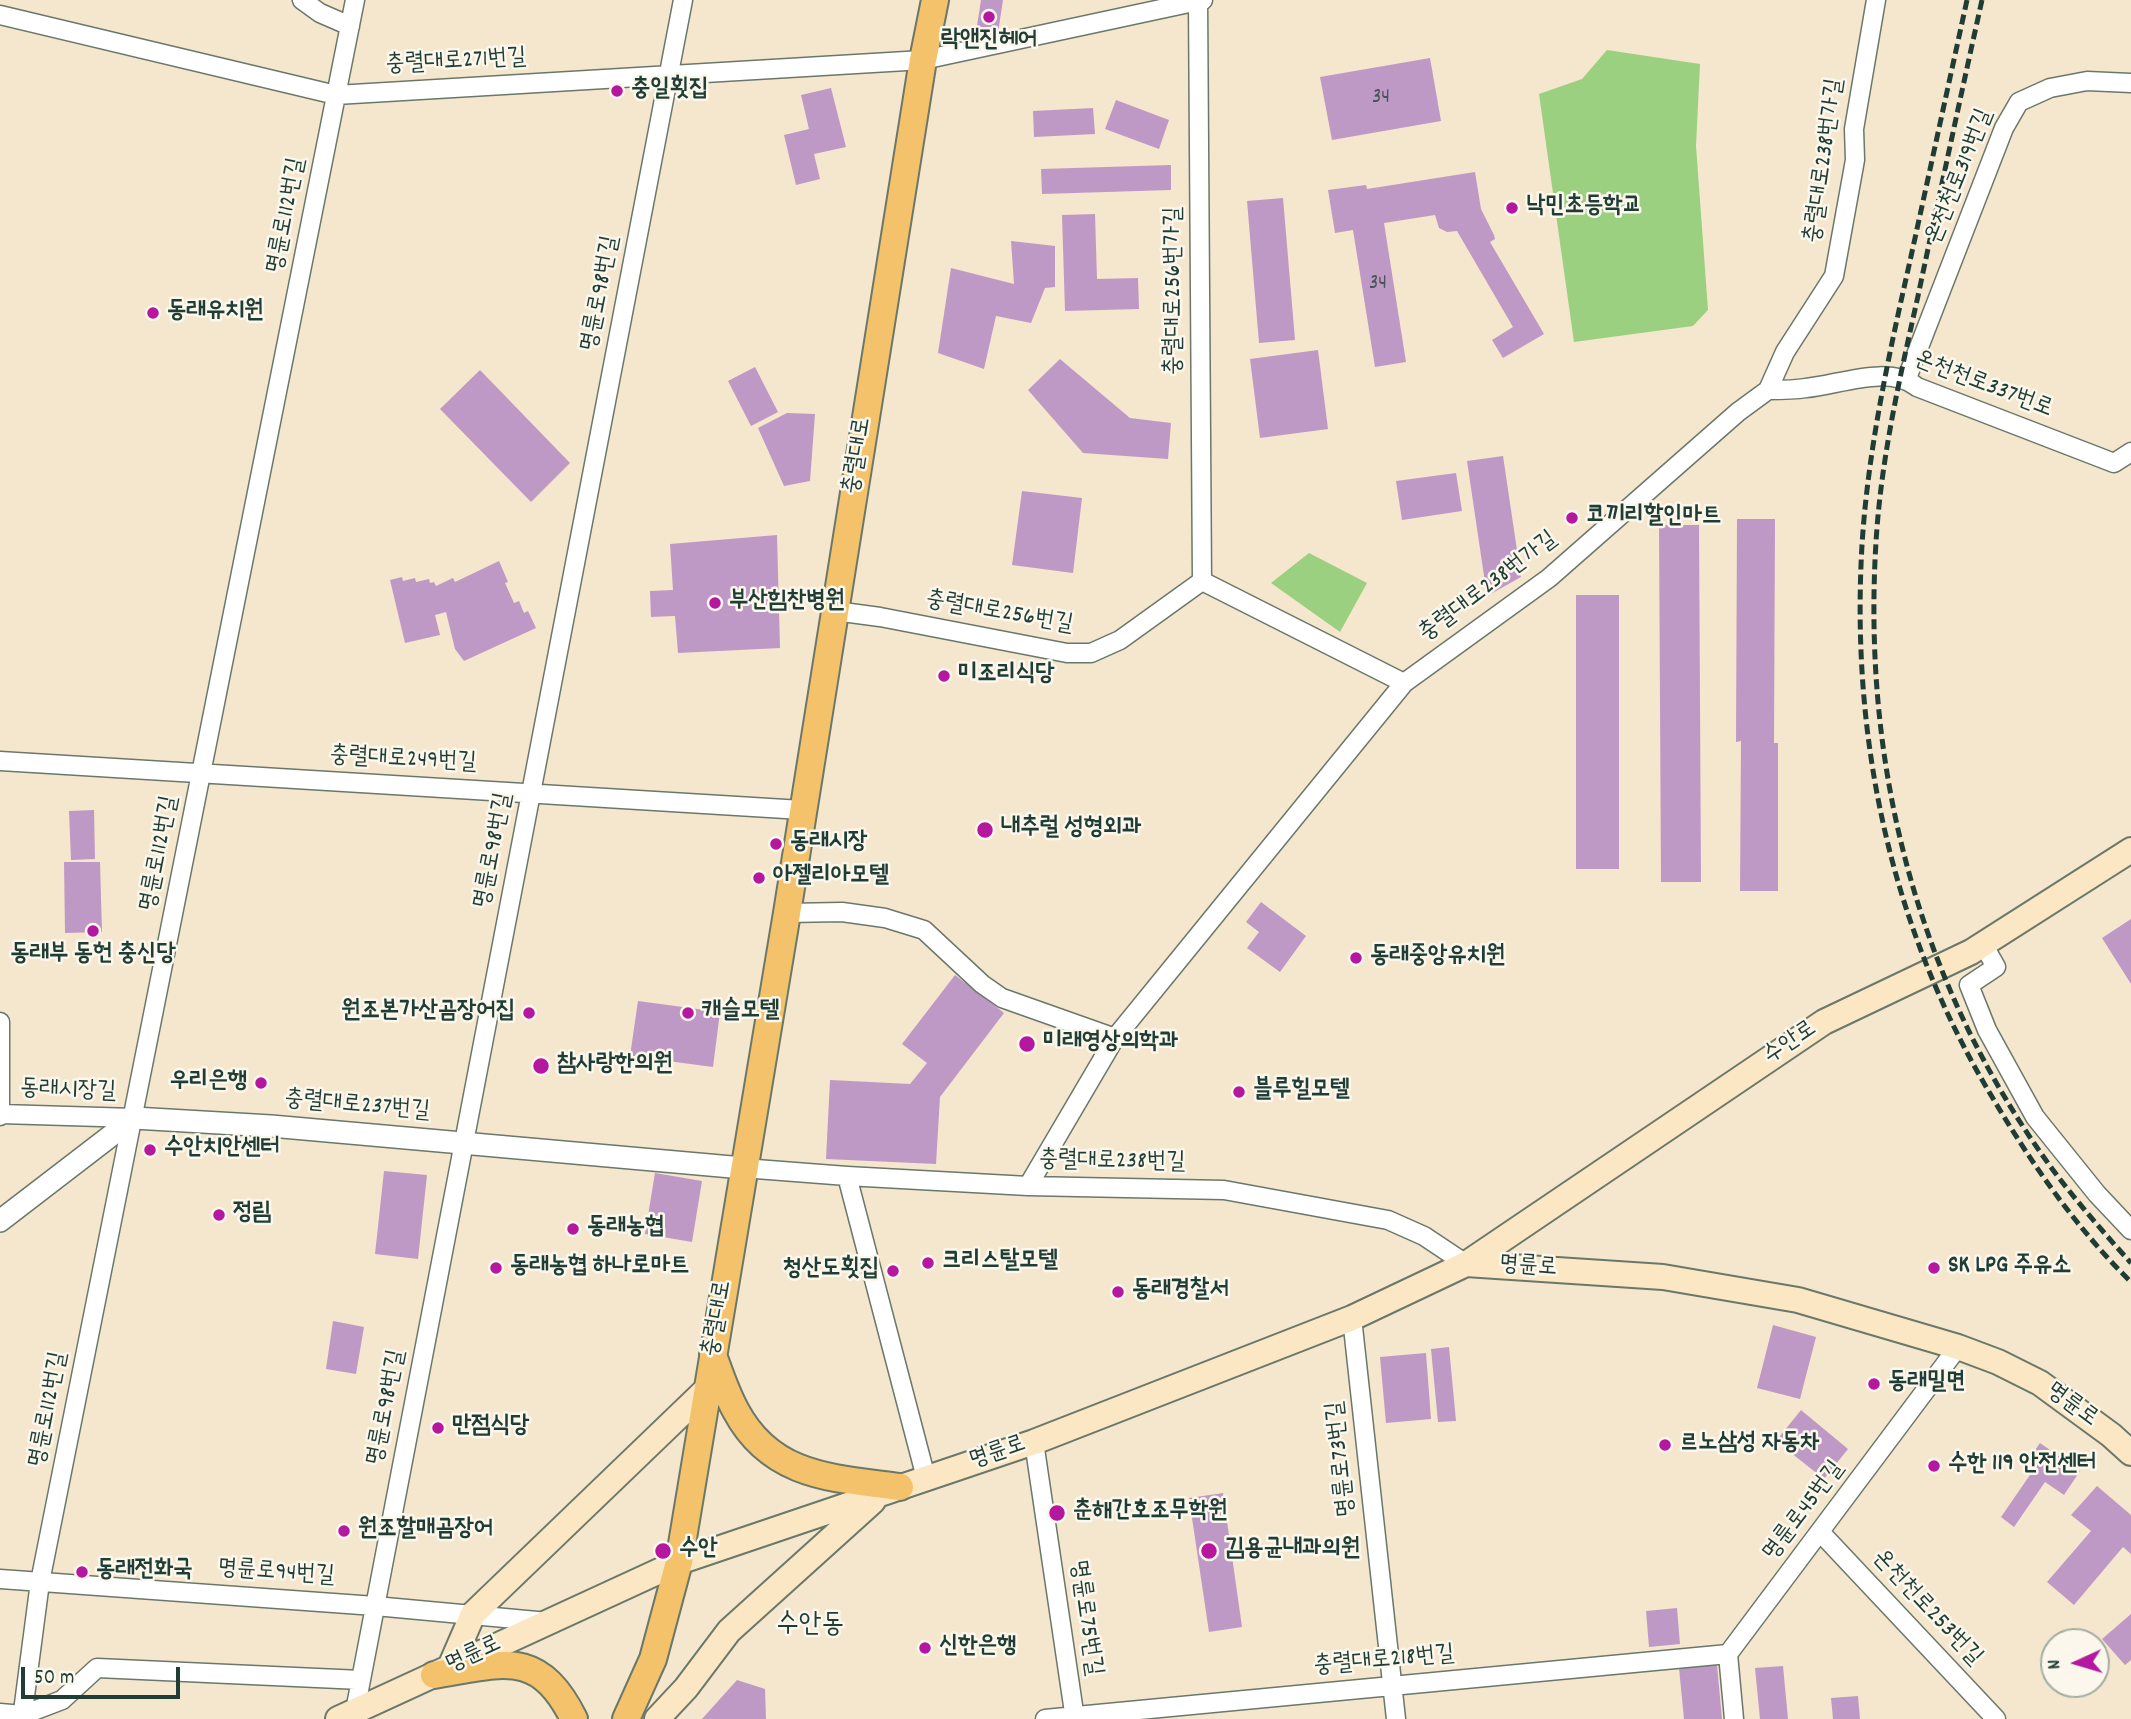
<!DOCTYPE html>
<html>
<head>
<meta charset="utf-8">
<style>
	body { margin:0 }
	#map { position:relative; width:2131px; height:1719px; overflow:hidden; background:#f5e6ce; font-family:Dekko,sans-serif }
	canvas { display:block }
	.north { position:absolute; left:2040px; top:1628px; width:70px; height:70px; box-sizing:border-box; background:#fbf7ec; border:2px solid #a3ada2; border-radius:50%; rotate:266deg; font-size:19px; font-weight:700; line-height:28px; text-align:center; color:#1f3d34 }
	.north::after { content:''; display:block; margin:auto; width:24px; height:32px; background:#b5179e; clip-path:polygon(50% 0,100% 100%,50% 72%,0 100%) }
	.scale { position:absolute; left:21px; top:1667px; width:159px; height:32px; box-sizing:border-box; border:4px solid #1f3d34; border-top:0; padding-left:9px; font-size:21px; line-height:24px; white-space:nowrap; color:#1f3d34; -webkit-text-stroke:5px #fbf7ec; paint-order:stroke }
</style>
</head>
<body>
<div id="map">
<canvas width="2131" height="1719"></canvas>
<div class="north">N</div>
<div class="scale">50 m</div>
</div>
<script>
const context = document.querySelector('canvas').getContext('2d');
context.lineJoin = 'round';
function fillPath(path, color) { context.fillStyle = color; context.fill(path, 'evenodd'); }
function strokePath(path, color, width, dash) { context.strokeStyle = color; context.lineWidth = width; context.lineCap = dash ? 'butt' : 'round'; context.setLineDash(dash || []); context.stroke(path); }
function label(font, color, halo, rows, align = 'center') {
  context.font = font + ' Dekko,"Poor Story",sans-serif'; context.lineWidth = 5; context.setLineDash([]); context.textBaseline = 'middle'; context.strokeStyle = halo; context.fillStyle = color; for (const [text, x, y, turn = 0] of rows) {
    context.save(); context.translate(x, y); context.rotate((+turn || 0) * Math.PI / 180); context.textAlign = isNaN(turn) ? turn : align; if (halo) context.strokeText(text, 0, 0); context.fillText(text, 0, 0); context.restore();
  }
}
fillPath(new Path2D(`
	M1607 50 1700 64 1696 146 1708 310 1693 326 1574 342 1539 94 1582 79Z
	M1309 553 1367 583 1340 632 1271 583Z`), '#9bd081');
fillPath(new Path2D(`
	M981 0H1003L998 33 975 39Z
	M1430 58 1441 121 1332 140 1320 77Z
	M831 88 846 147 814 154 820 179 796 185 784 135 809 129 801 95Z
	M1116 100 1169 120 1159 149 1105 129Z
	M1093 108 1095 134 1034 137 1033 111Z
	M1171 165V190L1042 194 1041 169Z
	M1475 172 1481 209 1494 235 1495 239 1490 242 1544 334 1503 358 1492 340 1513 327 1457 231 1447 232 1439 228 1435 215 1384 223 1406 362 1375 367 1353 230 1335 233 1328 190 1366 185 1367 189Z
	M1283 198 1295 340 1259 343 1247 201Z
	M1095 214 1097 279 1138 278 1139 309 1065 311 1062 215Z
	M1011 241 1055 246V287L1045 288 1031 323 996 316 984 369 938 353 951 268 1014 284Z
	M1318 350 1328 429 1260 438 1250 359Z
	M1060 359 1130 418 1171 423 1168 459 1083 453 1028 390Z
	M755 367 778 412 751 426 728 381Z
	M480 370 570 463 531 502 440 409Z
	M787 413 815 414 810 481 784 486 758 428Z
	M1503 456 1521 577 1487 596 1467 461Z
	M1456 473 1462 511 1402 520 1396 481Z
	M1022 491 1082 498 1073 573 1012 565Z
	M1737 519H1775L1774 743H1778V891H1740L1741 741 1736 742Z
	M1659 525H1699L1701 882H1661Z
	M777 535 780 648 678 653 675 616 651 617 650 591 673 590 670 544Z
	M499 561 508 582 505 583 514 603 519 601 524 613 528 611 536 628 464 661 455 649 446 612 435 615 440 635 405 643 390 580 402 577 403 581 415 578 416 582 429 579 430 583 434 582 436 586 453 578 455 582Z
	M1576 595H1619V869H1576Z
	M94 810 95 859 71 860 69 811Z
	M64 862H100L102 932 65 933Z
	M1261 902 1306 936 1280 972 1247 948 1259 932 1246 922Z
	M2131 919V984L2102 938Z
	M955 975 1004 1013 940 1097 936 1164 826 1159 830 1080 910 1084 927 1063 902 1044Z
	M638 1001 720 1012 713 1067 630 1056Z
	M384 1171 427 1175 418 1259 375 1254Z
	M655 1173 702 1181 692 1242 645 1234Z
	M333 1321 364 1327 356 1374 326 1369Z
	M1773 1325 1816 1337 1800 1399 1757 1388Z
	M1449 1347 1456 1421 1438 1422 1431 1349Z
	M1426 1353 1431 1419 1386 1423 1380 1357Z
	M1801 1410 1848 1449 1824 1479 1776 1441Z
	M2040 1443 2080 1471 2064 1495 2045 1482 2014 1527 2001 1517 2032 1472 2024 1466Z
	M2097 1486 2131 1515V1554L2123 1547 2074 1605 2047 1582 2091 1531 2071 1515Z
	M1223 1493 1242 1627 1209 1632 1189 1498Z
	M1677 1608 1680 1644 1649 1647 1646 1611Z
	M2131 1614V1660L2125 1665 2102 1639Z
	M1717 1665 1722 1719H1684L1679 1668Z
	M1783 1666 1788 1719H1760L1755 1668Z
	M737 1680 765 1689 766 1719H702Z
	M1858 1696 1860 1719H1833L1831 1698Z`), '#bf99c5');
const minor = new Path2D(`
	M302 0 320 13 350 26
	M1198 0 1202 581
	M0 15 336 95 923 60 1203 0
	M1907 378 2004 128 2019 102 2050 88 2087 81 2131 83
	M1768 390C1781 390 1794 390 1806 388 1839 385 1888 364 1917 387L2114 463 2131 452
	M835 611 880 617 1067 653H1091L1120 640 1202 581 1404 683
	M0 761 802 810
	M787 913 842 912 885 918 924 930 982 984 1002 998 1115 1038
	M1983 944 1996 967 1969 985 1987 1030 2035 1117 2097 1194 2131 1230
	M0 1022V1116
	M1 1114 134 1118
	M743 1168 847 1176 1028 1186 1224 1190 1388 1220 1424 1236 1466 1264
	M847 1176 926 1478
	M1028 1186 1115 1038 1404 683 1549 578 1738 412 1768 390 1785 352 1834 276 1855 160 1854 129 1876 0
	M1352 1318 1396 1719
	M1034 1442 1075 1719
	M1821 1533 1996 1719
	M0 1579 375 1606 548 1622
	M355 1711 683 0
	M0 1713 23 1715 62 1700 97 1668 361 1680
	M22 1719 40 1582 355 0
	M1045 1719 1728 1654
	M1734 1719 1728 1654 1958 1347`);
const tertiary = new Path2D(`
	M0 1221 134 1118 271 1126 743 1168`);
const secondary = new Path2D(`
	M1466 1264 1824 1022 1971 952 2131 850
	M450 1667 473 1614 708 1388
	M338 1719 679 1562 1034 1442 1352 1318 1466 1264 1663 1277 1798 1300 1958 1347 1998 1362 2040 1383 2111 1435 2131 1453
	M657 1719 686 1688 729 1631 873 1501`);
const primary = new Path2D(`
	M713 1355C720 1374 726 1393 736 1411 772 1478 834 1478 900 1487
	M434 1675C502 1664 538 1647 574 1719
	M626 1719 653 1659 679 1562 787 913 923 60 935 0`);
strokePath(minor, '#6a786a', 21);
strokePath(tertiary, '#6a786a', 24);
strokePath(secondary, '#6a786a', 28);
strokePath(primary, '#6a786a', 30);
strokePath(minor, '#fff', 18);
strokePath(tertiary, '#fff', 21);
strokePath(secondary, '#fbe7c3', 24);
strokePath(primary, '#f4c26a', 26);
strokePath(new Path2D(`
	M1967 0C1948 87 1929 174 1910 261 1889 354 1868 449 1862 545 1851 732 1888 915 1981 1078 2023 1151 2071 1223 2131 1282
	M1982 0C1960 99 1939 197 1918 296 1900 377 1881 458 1876 542 1862 768 1918 986 2053 1170 2077 1202 2104 1233 2131 1263`), '#1f3d34', 5, [10, 5]);
for (const [x, y, r, color] of [
	[989,17,7,"#b5179e"],
	[617,91,7,"#b5179e"],
	[1512,208,7,"#b5179e"],
	[153,313,7,"#b5179e"],
	[1572,518,7,"#b5179e"],
	[715,603,7,"#b5179e"],
	[944,676,7,"#b5179e"],
	[985,830,9,"#b5179e"],
	[776,844,7,"#b5179e"],
	[759,878,7,"#b5179e"],
	[93,931,7,"#b5179e"],
	[1356,958,7,"#b5179e"],
	[529,1013,7,"#b5179e"],
	[688,1013,7,"#b5179e"],
	[1027,1044,9,"#b5179e"],
	[541,1066,9,"#b5179e"],
	[261,1083,7,"#b5179e"],
	[1239,1092,7,"#b5179e"],
	[150,1150,7,"#b5179e"],
	[219,1215,7,"#b5179e"],
	[573,1229,7,"#b5179e"],
	[928,1263,7,"#b5179e"],
	[496,1268,7,"#b5179e"],
	[1934,1268,7,"#b5179e"],
	[893,1271,7,"#b5179e"],
	[1118,1292,7,"#b5179e"],
	[1874,1384,7,"#b5179e"],
	[438,1428,7,"#b5179e"],
	[1665,1445,7,"#b5179e"],
	[1934,1466,7,"#b5179e"],
	[1057,1513,9,"#b5179e"],
	[344,1531,7,"#b5179e"],
	[663,1551,9,"#b5179e"],
	[1209,1551,9,"#b5179e"],
	[82,1572,7,"#b5179e"],
	[925,1648,7,"#b5179e"]
]) { const dot = new Path2D(); dot.arc(x, y, r, 0, 2 * Math.PI); context.fillStyle = color; context.fill(dot); strokePath(dot, '#fbf7ec', 2.5); }
label('21px', '#475458', null, [
	["34",1381,99],
	["34",1378,285]
]);
label('bold 24px', '#1f3d34', '#fbf7ec', [
	["락앤진헤어",989,42,"center"],
	["충일횟집",631,91],
	["낙민초등학교",1526,208],
	["동래유치원",167,313],
	["코끼리할인마트",1586,518],
	["부산힘찬병원",729,603],
	["미조리식당",958,676],
	["내추럴 성형외과",1001,830],
	["동래시장",790,844],
	["아젤리아모텔",773,878],
	["동래부 동헌 충신당",93,956,"center"],
	["동래중앙유치원",1370,958],
	["원조본가산곰장어집",515,1013,"right"],
	["캐슬모텔",702,1013],
	["미래영상의학과",1043,1044],
	["참사랑한의원",557,1066],
	["우리은행",247,1083,"right"],
	["블루힐모텔",1253,1092],
	["수안치안센터",164,1150],
	["정림",233,1215],
	["동래농협",587,1229],
	["크리스탈모텔",942,1263],
	["동래농협 하나로마트",510,1268],
	["SK LPG 주유소",1948,1268],
	["청산도횟집",879,1271,"right"],
	["동래경찰서",1132,1292],
	["동래밀면",1888,1384],
	["만점식당",452,1428],
	["르노삼성 자동차",1679,1445],
	["수한 119 안전센터",1948,1466],
	["춘해간호조무학원",1073,1513],
	["원조할매곰장어",358,1531],
	["수안",679,1551],
	["김용균내과의원",1225,1551],
	["동래전화국",96,1572],
	["신한은행",939,1648]
], 'left');
label('24px', '#1f3d34', '#fbf7ec', [
	["충렬대로271번길",456,63,-3],
	["충렬대로238번가길",1826,161,-82],
	["온천천로319번길",1961,177,-68],
	["명륜로112번길",288,216,-79],
	["충렬대로256번가길",1176,291,-90],
	["명륜로98번길",602,294,-79],
	["온천천로337번로",1983,386,21],
	["충렬대로",859,456,-81],
	["충렬대로238번가길",1489,588,-37],
	["충렬대로256번길",999,614,10],
	["충렬대로249번길",403,761,3],
	["명륜로98번길",495,851,-79],
	["명륜로112번길",161,854,-79],
	["수안로",1791,1044,-34],
	["동래시장길",68,1092,2],
	["충렬대로237번길",357,1107,5],
	["충렬대로238번길",1112,1163,1],
	["명륜로",1528,1268,4],
	["충렬대로",719,1319,-80],
	["명륜로",2071,1406,36],
	["명륜로98번길",388,1408,-79],
	["명륜로112번길",50,1410,-79],
	["명륜로",998,1454,-19],
	["명륜로73번길",1343,1459,-96],
	["명륜로45번길",1805,1512,-53],
	["명륜로94번길",276,1574,4],
	["온천천로253번길",1926,1609,47],
	["명륜로75번길",1084,1618,82],
	["명륜로",474,1656,-25],
	["충렬대로218번길",1384,1662,-5]
]);
label('28px', '#1f3d34', '#fbf7ec', [
	["수안동",810,1627]
]);
</script>
</body>
</html>
